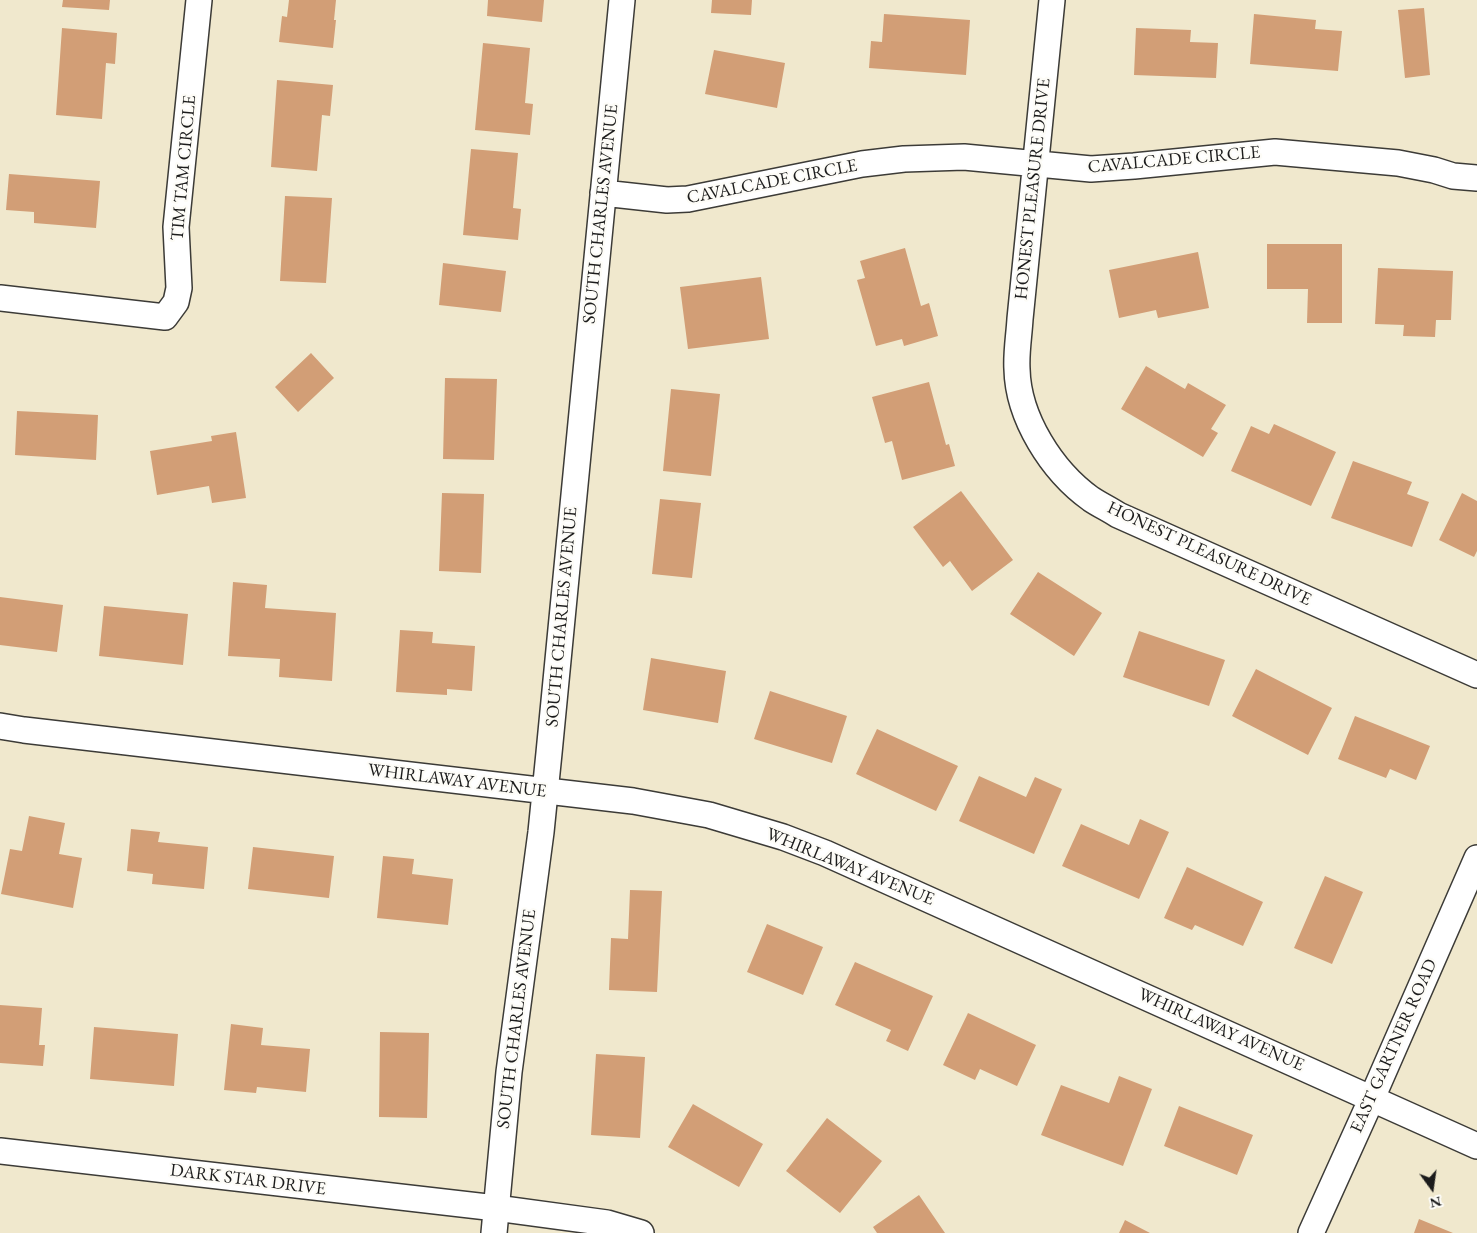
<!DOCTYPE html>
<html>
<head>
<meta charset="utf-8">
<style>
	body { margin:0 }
	#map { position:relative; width:1477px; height:1233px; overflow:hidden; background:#f0e8cd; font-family:"EB Garamond",serif }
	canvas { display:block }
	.north { position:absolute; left:1407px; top:1163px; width:50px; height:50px; -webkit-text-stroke:4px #fdfcf7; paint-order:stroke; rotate:166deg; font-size:14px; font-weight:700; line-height:20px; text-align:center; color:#1c1c1c }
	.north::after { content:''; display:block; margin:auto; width:18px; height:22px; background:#1c1c1c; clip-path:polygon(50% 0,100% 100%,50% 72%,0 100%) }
</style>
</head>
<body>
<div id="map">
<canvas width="1477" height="1233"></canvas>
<div class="north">N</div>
</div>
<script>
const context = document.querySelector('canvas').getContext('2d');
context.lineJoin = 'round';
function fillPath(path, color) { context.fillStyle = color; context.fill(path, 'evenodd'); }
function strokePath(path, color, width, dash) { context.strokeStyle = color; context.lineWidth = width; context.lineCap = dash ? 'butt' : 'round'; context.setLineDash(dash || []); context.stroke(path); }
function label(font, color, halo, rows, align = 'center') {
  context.font = font + ' "EB Garamond",serif'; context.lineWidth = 4.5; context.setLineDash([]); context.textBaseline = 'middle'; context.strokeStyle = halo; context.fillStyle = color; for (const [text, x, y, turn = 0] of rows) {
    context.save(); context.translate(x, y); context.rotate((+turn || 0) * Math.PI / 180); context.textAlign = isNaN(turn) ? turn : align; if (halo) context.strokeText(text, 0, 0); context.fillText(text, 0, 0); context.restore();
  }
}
fillPath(new Path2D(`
	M63 0H110L109 10 62 7Z
	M289 0H336L334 20H336L333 48 279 42 282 16 287 17Z
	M488 0H544L542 22 487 16Z
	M712 0H752L751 15 711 13Z
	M1424 8 1430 75 1405 78 1398 10Z
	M884 14 970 20 966 75 869 68 871 41 882 42Z
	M1254 14 1316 20 1315 29 1342 31 1338 71 1250 64Z
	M62 28 117 33 115 64 106 63 102 119 56 115Z
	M1136 28 1191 30 1190 42 1218 43 1216 78 1134 75Z
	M483 43 530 48 525 103 533 104 530 135 475 130Z
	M714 50 785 63 777 108 705 94Z
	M277 80 333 85 330 116 322 115 317 171 271 167Z
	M471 149 518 153 513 208 521 209 518 240 463 235Z
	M9 174 100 181 96 228 34 223V212L6 210Z
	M285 196 332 198 326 283 280 281Z
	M1267 244H1342V323H1307L1308 289H1267Z
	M905 248 921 306 929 303 938 336 904 346 902 339 876 346 857 280 865 278 860 261Z
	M1198 252 1209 308 1158 318 1156 310 1119 318 1109 270Z
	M443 263 506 271 501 312 439 305Z
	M1378 268 1453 271 1451 320H1436L1435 337 1403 336 1404 325 1375 324Z
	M761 277 769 339 688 349 680 287Z
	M311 353 334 378 298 412 275 387Z
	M1146 366 1185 389 1188 383 1226 405 1211 429 1218 433 1203 457 1121 409Z
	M445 378 497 379 494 460 443 459Z
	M929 382 946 445 949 444 955 466 902 480 892 441 885 443 872 397Z
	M671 389 720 394 711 476 663 471Z
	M17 411 98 415 96 460 15 455Z
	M1274 424 1336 452 1311 506 1231 471 1251 426 1269 434Z
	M236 432 246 498 212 503 209 486 157 495 150 451 212 441 211 436Z
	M1353 461 1412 482 1407 494 1429 502 1412 547 1331 518Z
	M961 491 1013 560 972 591 950 561 943 567 913 527Z
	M442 493 484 494 481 573 439 571Z
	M1462 493 1477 501V551L1474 557 1439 540Z
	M660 499 701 503 692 578 652 574Z
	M1038 572 1102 613 1074 656 1010 614Z
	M233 582 267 585 265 608 336 613 332 681 279 677 280 659 228 656Z
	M0 597 63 605 57 652 0 645Z
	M104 606 188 614 183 665 99 656Z
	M400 630 433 632 432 643 475 646 472 691 447 689V695L396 692Z
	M1139 631 1225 660 1209 706 1123 677Z
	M651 658 726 671 718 723 643 710Z
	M1256 669 1332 708 1308 755 1232 716Z
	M770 691 847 716 832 763 754 739Z
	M1355 716 1430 746 1416 780 1390 769 1386 778 1338 759Z
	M877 729 958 766 936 811 856 774Z
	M979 776 1026 797 1035 777 1062 789 1034 854 959 821Z
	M29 816 65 823 59 854 82 858 73 908 1 894 10 849 22 851Z
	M1140 819 1169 832 1139 899 1062 866 1081 824 1129 845Z
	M131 829 160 832 158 842 208 847 204 889 152 884 153 874 127 871Z
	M253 847 334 856 329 898 248 889Z
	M383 856 414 859 412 874 453 879 448 925 377 918Z
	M1187 867 1263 902 1243 946 1195 925 1192 930 1164 918Z
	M1325 876 1363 892 1332 964 1294 948Z
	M630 890 662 891 657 992 609 990 611 938 628 939Z
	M767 924 823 947 803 995 747 972Z
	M855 962 933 996 908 1051 886 1041 891 1030 835 1005Z
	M0 1005 42 1008 39 1045H45L43 1066 0 1063Z
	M968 1013 1036 1045 1017 1086 980 1069 975 1080 943 1065Z
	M231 1024 263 1028 261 1045 310 1049 306 1092 257 1087 256 1093 224 1090Z
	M94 1027 178 1034 174 1086 90 1079Z
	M380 1032 429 1033 427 1118 379 1117Z
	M596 1054 645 1057 640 1138 591 1135Z
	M1119 1076 1152 1089 1123 1166 1041 1135 1061 1085 1109 1103Z
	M693 1104 763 1144 739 1187 668 1147Z
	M1179 1106 1253 1135 1237 1175 1164 1146Z
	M827 1118 882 1161 840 1213 786 1171Z
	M919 1195 945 1233H877L873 1227Z
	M1419 1219 1453 1233H1414Z
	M1125 1220 1150 1233H1119Z`), '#d29e76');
const street = new Path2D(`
	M1052 0 1020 319C1019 336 1016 353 1017 369 1018 418 1052 471 1091 499 1100 505 1109 509 1118 515L1477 675
	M603 193 667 200 688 199 862 164 904 159 964 157 1091 169 1134 166 1275 152 1398 163 1434 170 1453 176 1477 178
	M0 298 165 317 176 302 179 288 176 227 199 0
	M0 726 24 730 633 801 709 815 783 837 825 853 1477 1146
	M0 1151 496 1208 607 1223 641 1233
	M494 1233 509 1072 541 832 549 753 622 0
	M1311 1233 1372 1098 1477 858`);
strokePath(street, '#3c3b37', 28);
strokePath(street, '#fff', 25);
label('18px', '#1c1c1c', '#fdfcf7', [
	["CAVALCADE CIRCLE",1174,160,-5],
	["TIM TAM CIRCLE",184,168,-85],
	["CAVALCADE CIRCLE",772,182,-11],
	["HONEST PLEASURE DRIVE",1033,189,-84],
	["SOUTH CHARLES AVENUE",601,214,-84],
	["HONEST PLEASURE DRIVE",1209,554,25],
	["SOUTH CHARLES AVENUE",562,617,-85],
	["WHIRLAWAY AVENUE",457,781,7],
	["WHIRLAWAY AVENUE",850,867,22],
	["SOUTH CHARLES AVENUE",517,1019,-83],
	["WHIRLAWAY AVENUE",1221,1030,24],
	["EAST GARTNER ROAD",1394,1046,-66],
	["DARK STAR DRIVE",248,1180,7]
]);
</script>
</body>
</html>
